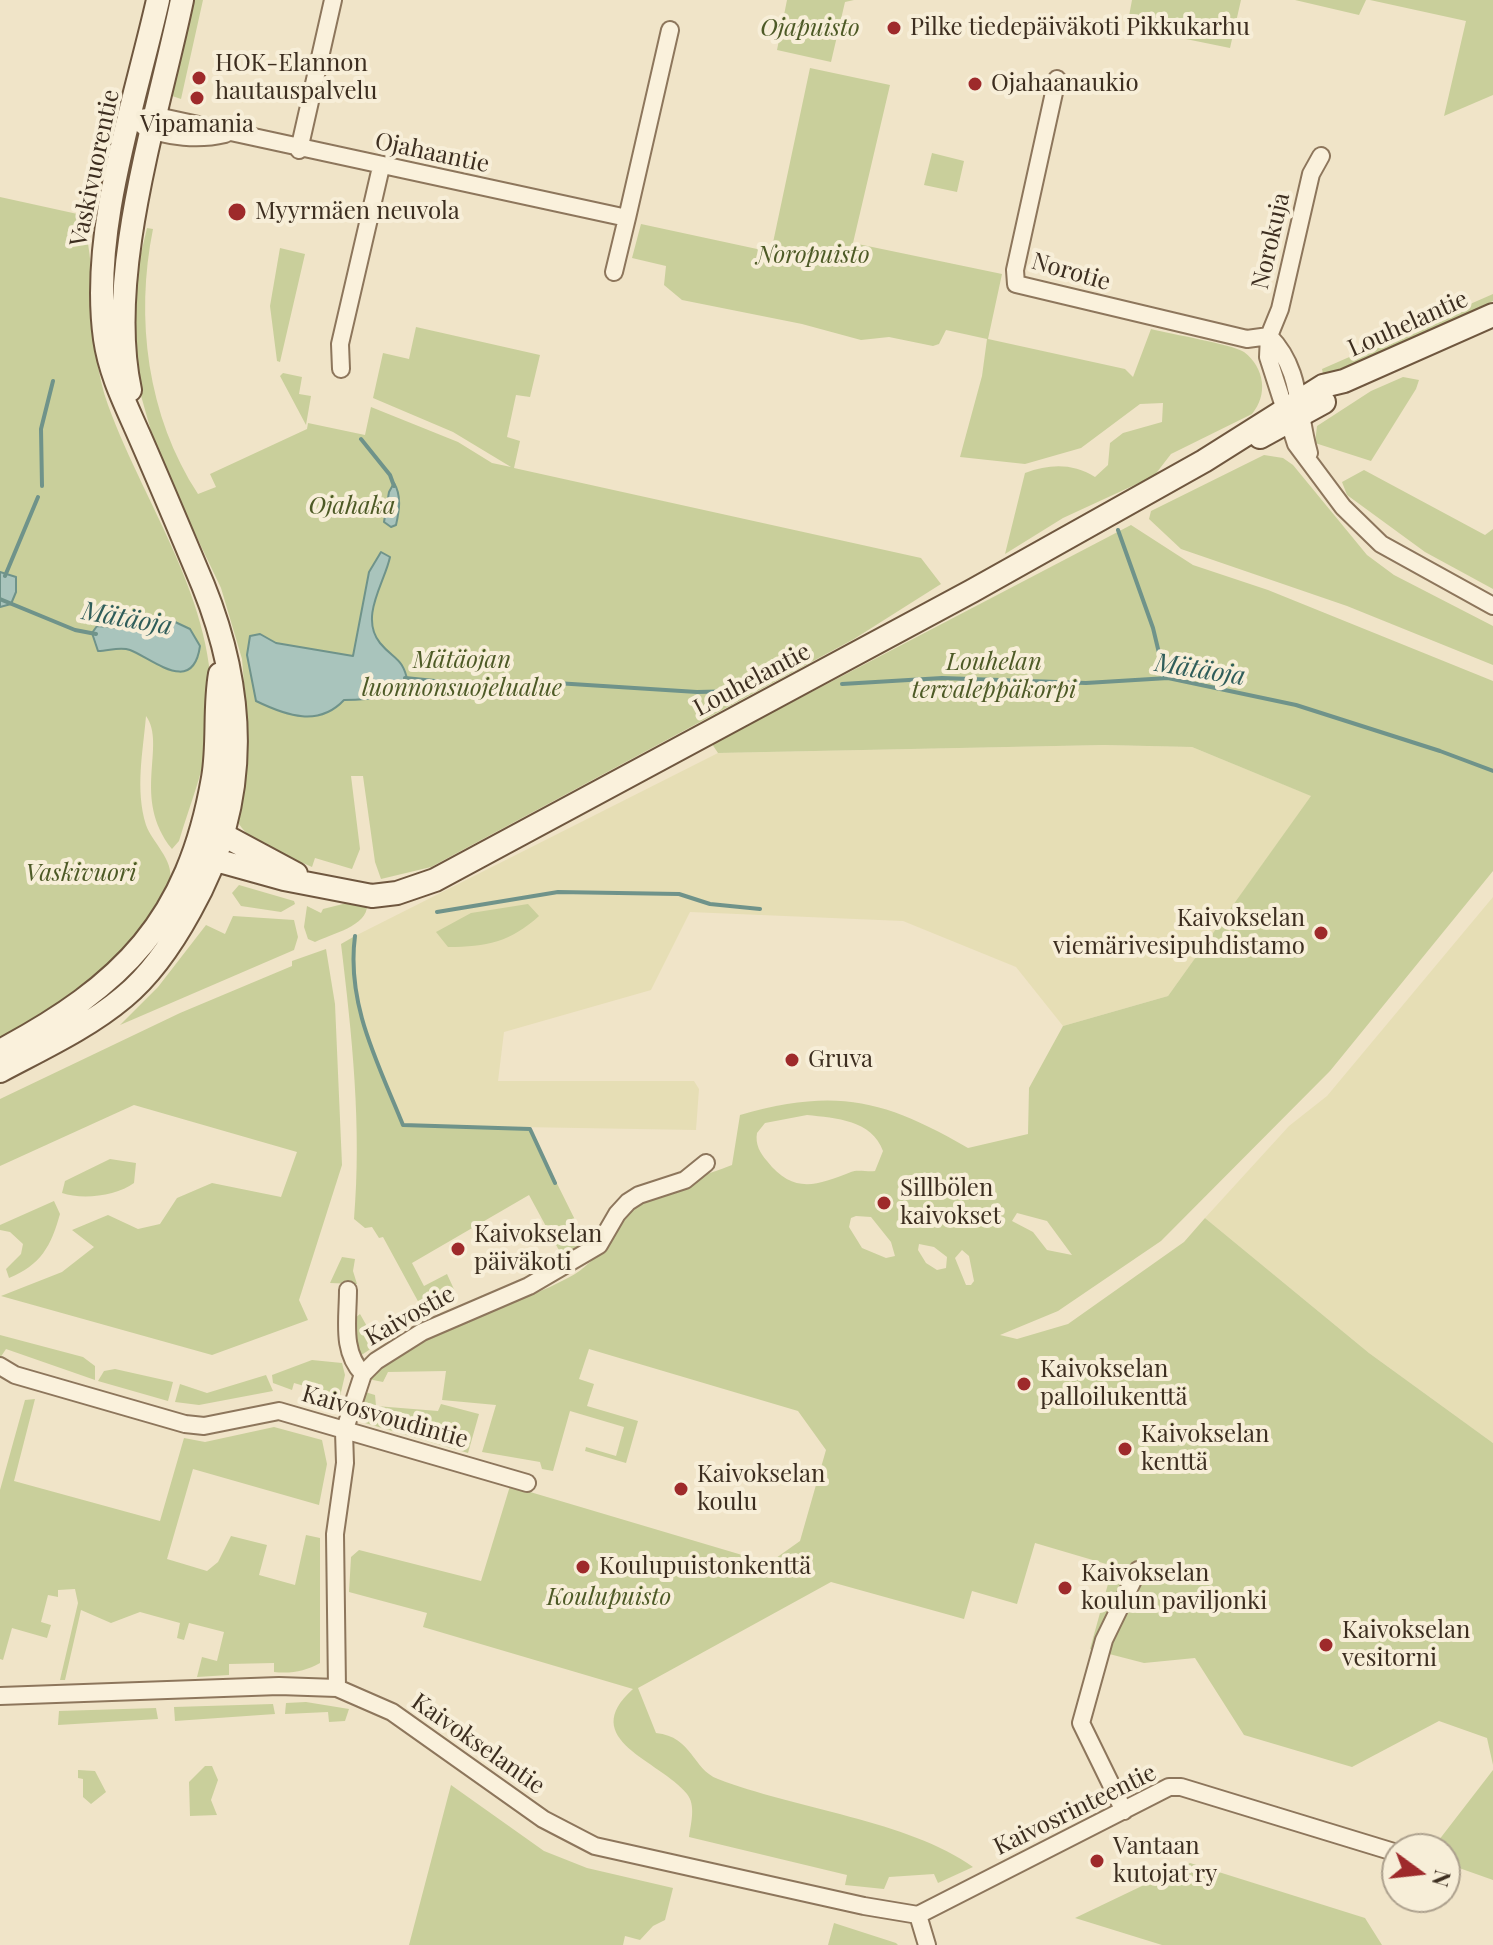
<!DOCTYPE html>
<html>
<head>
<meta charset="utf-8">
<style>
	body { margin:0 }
	#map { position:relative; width:1493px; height:1945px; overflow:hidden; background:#f0e4c8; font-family:"Playfair Display",serif }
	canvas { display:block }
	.north { position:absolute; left:1381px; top:1833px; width:80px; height:80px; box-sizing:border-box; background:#f7eed8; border:2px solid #ada18e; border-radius:50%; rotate:105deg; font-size:22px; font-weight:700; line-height:32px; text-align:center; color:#3d2e20 }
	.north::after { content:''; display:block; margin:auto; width:28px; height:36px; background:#9e2a2b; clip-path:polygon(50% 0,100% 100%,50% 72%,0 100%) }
</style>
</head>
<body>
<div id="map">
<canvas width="1493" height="1945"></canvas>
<div class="north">N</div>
</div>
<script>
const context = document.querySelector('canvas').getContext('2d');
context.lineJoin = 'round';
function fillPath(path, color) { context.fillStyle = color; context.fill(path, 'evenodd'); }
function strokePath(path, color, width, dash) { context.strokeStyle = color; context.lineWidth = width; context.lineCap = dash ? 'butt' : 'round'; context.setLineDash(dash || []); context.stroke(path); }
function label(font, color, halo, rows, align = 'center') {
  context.font = font + ' "Playfair Display",serif'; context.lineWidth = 8; context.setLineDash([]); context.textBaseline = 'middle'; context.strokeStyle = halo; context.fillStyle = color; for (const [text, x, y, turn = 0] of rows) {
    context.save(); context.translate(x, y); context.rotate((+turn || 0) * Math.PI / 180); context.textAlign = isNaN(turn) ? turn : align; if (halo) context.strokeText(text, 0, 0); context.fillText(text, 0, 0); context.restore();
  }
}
fillPath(new Path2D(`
	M1104 745 1192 747 1312 796 1168 996 1063 1026 1016 967 903 921 690 912 651 990 504 1032 498 1081H694L699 1089 696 1130 403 1125 358 1012 352 962 355 936 718 753Z
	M1493 897V1443L1369 1353 1205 1218 1289 1126 1327 1096Z`), '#e6deb5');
fillPath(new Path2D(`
	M193 0H203L181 99 172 96Z
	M787 0H854L845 2 831 62 777 50Z
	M1132 0H1241L1230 48 1127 27Z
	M1295 0H1366L1359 15Z
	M1370 0H1493V95L1444 116 1466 21Z
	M810 68 890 85 853 243 1002 274 988 339 1125 369 1133 377 1151 329C1169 334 1232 344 1244 352 1265 368 1268 395 1252 414L1171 454 1154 476 1063 518 1005 554 1025 473C1050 464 1072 463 1095 477L1108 465 1110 443 1123 433 1162 422 1163 403 1140 404 1081 448 1025 464 960 457 982 376 987 339 946 330 939 344 933 346 889 337 861 340 802 324 682 300 664 285 666 266 632 258 641 224 771 252Z
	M932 153 964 161 957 192 924 185Z
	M0 197 82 215 80 230 86 232C98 292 87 346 108 405 147 512 224 611 210 730 205 768 190 804 179 841L172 849C131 798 167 745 146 716 143 752 135 789 146 825 152 842 174 860 170 880 168 888 159 898 155 906 120 969 63 1006 0 1038Z
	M147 228 153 229C135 318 147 416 198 494L216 487 210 474 307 429 308 423 365 435 371 407 458 442 492 463 511 467 453 432 373 398 383 353 409 359 416 327 540 355 530 397 516 395 507 437 520 441 514 468 921 558 941 584 854 639 431 867 381 879 375 862 363 776H351L360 849 352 869 315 858 312 867C289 856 253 846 239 824L246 708 242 659 221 588 158 456 140 392 133 337 136 275Z
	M280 248 305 254 280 362 277 361 270 306Z
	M1493 294V301L1324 379 1322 369Z
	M283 373 302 377 299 394 311 396 306 425 280 376Z
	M1403 377 1419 380 1416 389 1371 461 1315 443 1317 426 1371 391Z
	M1264 455 1283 458 1293 465 1367 555 1394 575 1493 626V665L1347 606 1181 549 1149 519 1151 511Z
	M1364 470 1485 535 1493 529V589L1425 552 1347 495 1342 482Z
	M1131 525 1193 565 1268 590 1493 681V871L1330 1071 1161 1241 1058 1311 1000 1335 1017 1339 1068 1324 1184 1242 1205 1218 1369 1353 1493 1443V1765L1487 1738 1439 1721 1352 1767 1244 1735 1195 1658 1144 1663 1090 1649 1113 1566 1035 1543 1017 1604 972 1591 964 1619 831 1582 638 1688 656 1733C693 1737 692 1769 718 1779 792 1808 910 1821 973 1867L938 1883 934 1874 889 1877 884 1889 845 1885 847 1875 689 1837C691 1823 696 1805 687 1794 660 1760 576 1740 633 1689L423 1627 427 1613 349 1592 351 1557 359 1550 481 1581 510 1486 769 1563 800 1541 826 1450 798 1411 589 1349 579 1379 594 1384 587 1406 638 1421 626 1463 585 1451 586 1447 616 1456 624 1427 570 1411 553 1471 542 1469 540 1462 482 1452 496 1405 442 1400 446 1371 388 1372 383 1382 368 1379C423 1323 509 1312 575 1274 604 1256 615 1223 641 1202 659 1189 709 1174 732 1165L740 1115C836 1088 883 1099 968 1148L1028 1134 1029 1088 1063 1026 1168 996 1311 796 1192 747 1104 745 718 753 712 744ZM807 1115C836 1118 872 1120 883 1151L875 1171C867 1172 857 1169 851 1172 816 1186 793 1194 767 1161 760 1153 755 1144 757 1133L765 1123ZM1017 1213 1047 1221 1072 1255 1047 1250 1033 1232 1012 1221ZM856 1216 871 1217 891 1242 895 1256 886 1258 862 1248 849 1227 851 1218ZM919 1244 934 1247 947 1257 946 1268 937 1270 926 1263 918 1250ZM962 1250 969 1256 974 1281 971 1285H966L955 1258Z
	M239 885 294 901 295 904 281 912 241 906 232 893Z
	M351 902 367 905C368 926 331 934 315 942L308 939 304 927 307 906 321 913 323 909Z
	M528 904 539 916C510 942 487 947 448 947L436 932 471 913Z
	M233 916 294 920 298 937 294 950 120 1025 158 987 206 925 225 934Z
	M355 936C346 1004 378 1063 403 1125L530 1129 587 1244 550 1268 542 1265 561 1254 529 1195 412 1263 424 1286 447 1274 458 1298 426 1316 383 1237 379 1238 372 1227 365 1228 354 1219C362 1127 352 1035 341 944Z
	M326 949 335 1004 342 1165 299 1300 308 1320 212 1355 1 1296 62 1272 94 1247 72 1230 108 1215 138 1229 160 1224 177 1198 212 1183 281 1197 297 1152 134 1105 0 1166V1099L180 1013 292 966V961Z
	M110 1159 136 1163 134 1183C117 1196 82 1200 62 1193L65 1181Z
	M54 1201 60 1214C51 1246 41 1265 9 1278L6 1269 21 1254 23 1244 10 1232 0 1230V1225Z
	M342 1257 355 1259 353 1271 357 1284 330 1283Z
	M360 1314 373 1337 377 1335 381 1342 357 1358 355 1318Z
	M0 1335 83 1357 95 1366V1380L6 1349 0 1358Z
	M312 1360 342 1363 345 1375 338 1405 313 1397 311 1388 294 1383 292 1390 273 1383 272 1375Z
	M115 1369 173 1382 168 1401 98 1381 104 1371Z
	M266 1375 273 1391 199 1405 175 1402 180 1384 207 1393Z
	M365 1392 375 1395 376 1406 438 1411 441 1404 479 1414 468 1453 365 1423 358 1410Z
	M35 1399 14 1481 160 1521 184 1438 205 1442 274 1427 322 1440 327 1464 319 1505 193 1469 167 1559 207 1571 218 1562 231 1536 267 1545 259 1575 295 1585 306 1535 320 1538V1663C306 1671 291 1674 274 1672V1663L229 1664V1675L197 1677 202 1657 217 1661 224 1632 189 1623 184 1640 177 1638 180 1623 140 1612 111 1623 81 1610 65 1680H60L78 1603 75 1589 58 1590V1597L48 1595 41 1622 51 1625 47 1638 12 1628 3 1660 0 1659V1490L25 1400Z
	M306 1702 349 1709 345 1721 329 1722 328 1712 285 1714 286 1703Z
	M273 1704 275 1714 175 1721 174 1707Z
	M156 1708 158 1719 58 1725 59 1711Z
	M205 1766H212L218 1780 211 1800 217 1815 190 1816 189 1782Z
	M78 1770 95 1771 106 1792 91 1804 83 1797V1779L78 1778Z
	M1493 1770V1880L1445 1863V1849H1432Z
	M451 1785 544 1851 587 1868 673 1888 665 1920 653 1926 640 1940 625 1936 623 1945H409Z
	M1190 1863 1365 1918 1382 1945H1162L1075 1918Z
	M834 1923 896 1943 898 1945H828Z`), '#c9cf9b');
const water = new Path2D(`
	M394 483C402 496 399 512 396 525L391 527 384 522 389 492Z
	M381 552 390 557C385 582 359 617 380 643 394 660 403 657 408 683 393 698 365 700 344 700 319 727 287 716 256 701L247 655 250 636 260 634 276 643 353 656 369 572Z
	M0 572 16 577V592L11 604 0 607Z
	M173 621 190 629 200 646C193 696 153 659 130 650 120 646 109 651 98 651L92 633 97 626 151 631Z`);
fillPath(water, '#a9c4bc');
strokePath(water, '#6f938a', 2);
strokePath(new Path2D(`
	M361 439 390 475 394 486
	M42 486 41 429 53 381
	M1118 530 1153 628 1165 678
	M5 576 38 497
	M0 599 75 630 96 634
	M405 678 494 687 556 683 697 692 741 691
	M842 684 942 678 1086 683 1168 678 1296 705 1440 751 1493 771
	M437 912 558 892 679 894 710 904 760 909
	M355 936C346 1004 378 1063 403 1125L530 1129 555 1183`), '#6f938a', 4);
const street = new Path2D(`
	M1057 79 1015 270 1016 284 1247 339 1269 336
	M131 119 157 116 627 218 670 30
	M143 126C167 138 200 140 225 134
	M299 150 333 0
	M1321 156 1311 174 1280 309 1269 336 1268 357 1296 444 1343 507 1381 544 1493 606
	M614 272 627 218
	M1269 336C1302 369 1297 412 1309 453
	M341 369 340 344 381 167
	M348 1290C348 1320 341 1351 363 1374
	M0 1366 15 1375 185 1424 204 1426 279 1411 527 1483
	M337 1688 335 1534 345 1463 344 1432 363 1374 376 1361 422 1332 529 1286 599 1245 617 1214 628 1202 639 1195 685 1180 706 1163
	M0 1696 279 1686 337 1688 392 1712 543 1819 595 1846 864 1906 918 1915
	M1124 1811 1081 1723 1104 1640 1138 1570
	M918 1915 1169 1787H1181L1397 1853
	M918 1915 927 1945`);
const secondary = new Path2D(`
	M130 390C105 275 158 115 182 0
	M1260 437 1324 402
	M214 830 296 874
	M194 854 284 879 372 896 397 893 435 880 972 591 1204 461 1323 386 1344 381 1493 315
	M0 1051C123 985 188 921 213 778 219 744 214 708 220 674
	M0 1071C43 1048 87 1028 124 997 152 974 173 942 190 911 250 805 248 696 203 585 182 535 161 485 139 435 125 403 110 374 105 339 90 231 134 106 158 0`);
strokePath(street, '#8d765c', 20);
strokePath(secondary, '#6f573f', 26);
strokePath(street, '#faf1dc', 16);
strokePath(secondary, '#faf1dc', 22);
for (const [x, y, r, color] of [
	[894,28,8,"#9e2a2b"],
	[199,78,8,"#9e2a2b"],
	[975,84,8,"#9e2a2b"],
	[197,98,8,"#9e2a2b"],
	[237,212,10,"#9e2a2b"],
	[1321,933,8,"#9e2a2b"],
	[792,1060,8,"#9e2a2b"],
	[884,1203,8,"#9e2a2b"],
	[458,1249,8,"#9e2a2b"],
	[1024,1384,8,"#9e2a2b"],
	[1125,1449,8,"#9e2a2b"],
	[681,1489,8,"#9e2a2b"],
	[583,1567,8,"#9e2a2b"],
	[1065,1588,8,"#9e2a2b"],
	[1326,1645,8,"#9e2a2b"],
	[1097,1861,8,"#9e2a2b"]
]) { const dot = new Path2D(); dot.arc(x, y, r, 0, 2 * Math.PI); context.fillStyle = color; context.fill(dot); strokePath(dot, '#f7eed8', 3); }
label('24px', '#3d2e20', '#f7eed8', [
	["Pilke tiedepäiväkoti Pikkukarhu",910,28],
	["HOK-Elannon",215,64],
	["hautauspalvelu",215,92],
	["Ojahaanaukio",991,84],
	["Vipamania",197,125,"center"],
	["Myyrmäen neuvola",255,212],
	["Kaivokselan",1305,919,"right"],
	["viemärivesipuhdistamo",1305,947,"right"],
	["Gruva",808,1060],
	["Sillbölen",900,1189],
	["kaivokset",900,1217],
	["Kaivokselan",474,1235],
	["päiväkoti",474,1263],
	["Kaivokselan",1040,1370],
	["palloilukenttä",1040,1398],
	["Kaivokselan",1141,1435],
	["kenttä",1141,1463],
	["Kaivokselan",697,1475],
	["koulu",697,1503],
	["Koulupuistonkenttä",599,1567],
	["Kaivokselan",1081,1574],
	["koulun paviljonki",1081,1602],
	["Kaivokselan",1342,1631],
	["vesitorni",1342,1659],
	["Vantaan",1113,1847],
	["kutojat ry",1113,1875]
], 'left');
label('italic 24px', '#4d5a26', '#f7eed8', [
	["Ojapuisto",810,29],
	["Noropuisto",813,256],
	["Ojahaka",352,507],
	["Mätäojan",462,661],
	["luonnonsuojelualue",462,689],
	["Louhelan",994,663],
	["tervaleppäkorpi",994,691],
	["Vaskivuori",81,874],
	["Koulupuisto",609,1598]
]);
label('24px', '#3d2e20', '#f7eed8', [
	["Ojahaantie",432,153,12],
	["Vaskivuorentie",95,168,-78],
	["Norokuja",1271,241,-77],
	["Norotie",1071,272,16],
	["Louhelantie",1408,324,-24],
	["Louhelantie",752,680,-28],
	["Kaivostie",410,1316,-29],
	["Kaivosvoudintie",385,1417,16],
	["Kaivokselantie",478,1744,35],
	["Kaivosrinteentie",1075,1810,-26]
]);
label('italic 26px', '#2f5d5a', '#f7eed8', [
	["Mätäoja",127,619,10],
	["Mätäoja",1200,670,9]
]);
</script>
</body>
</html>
